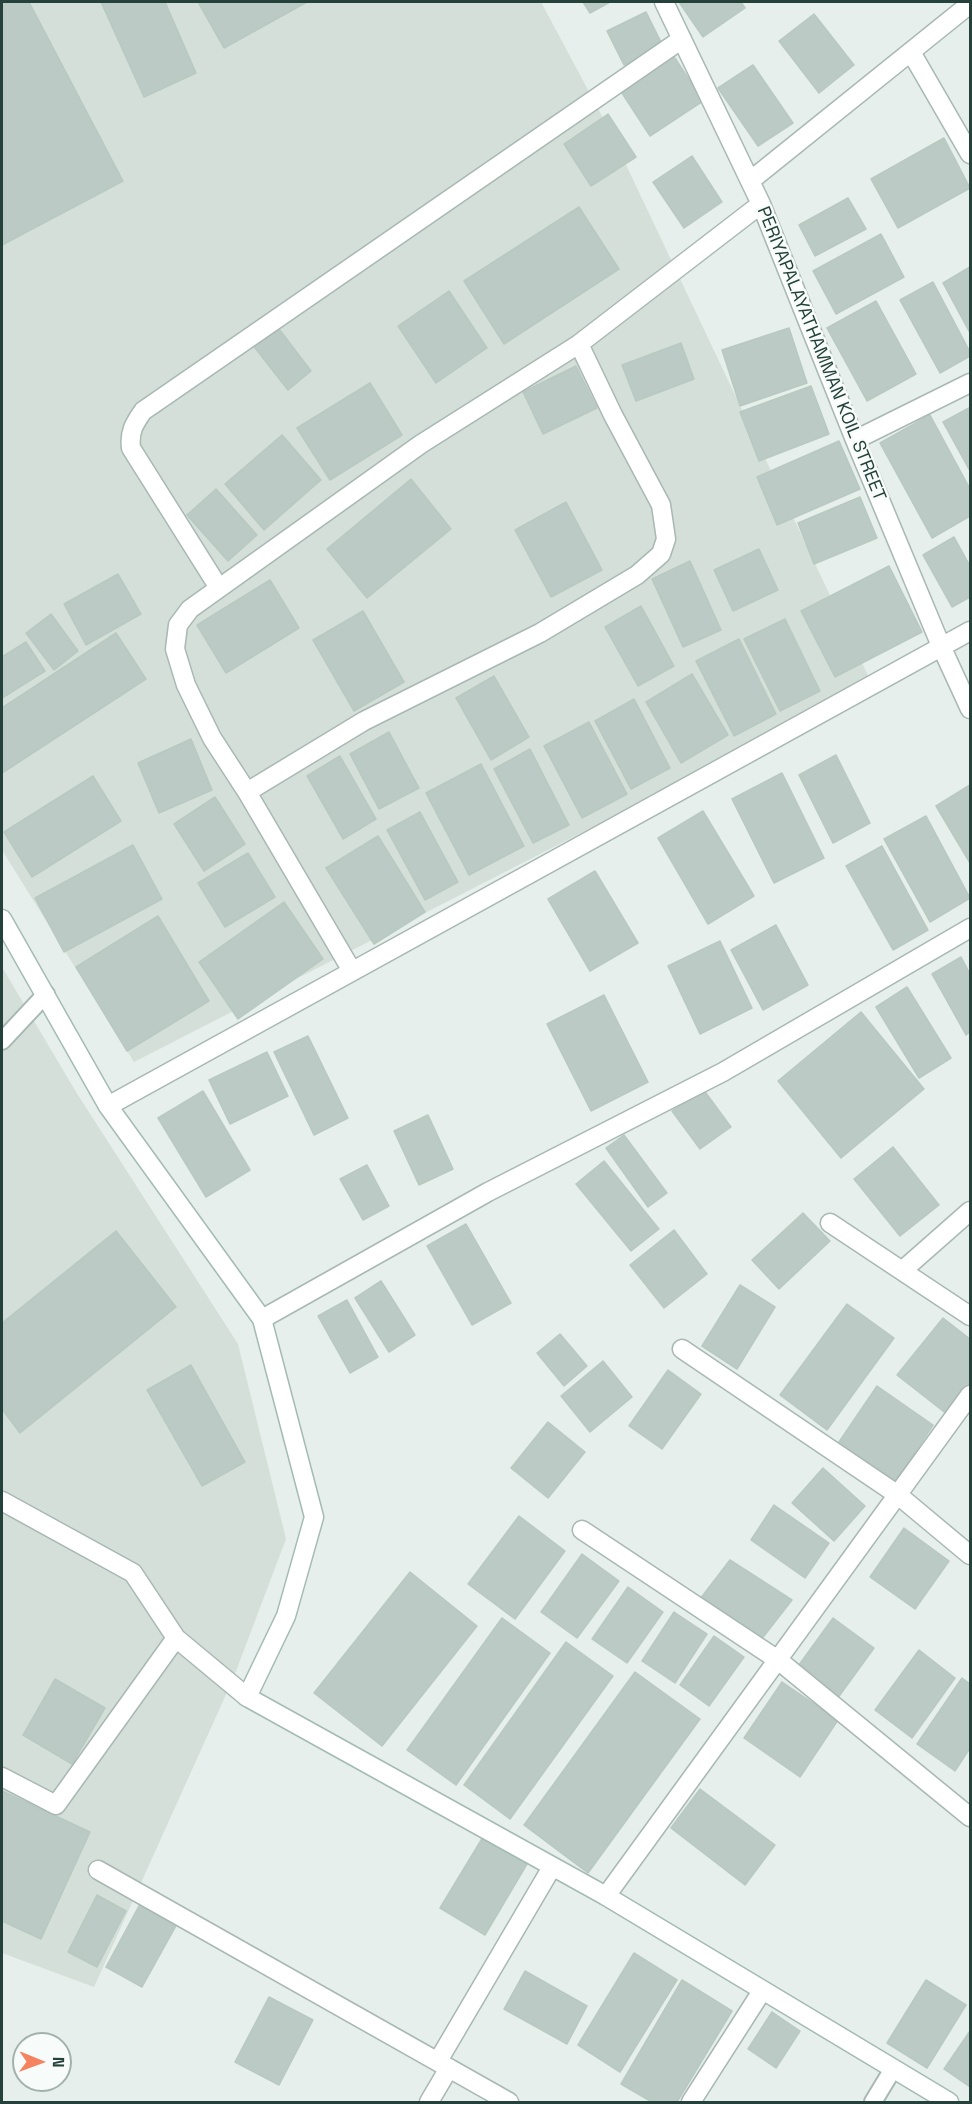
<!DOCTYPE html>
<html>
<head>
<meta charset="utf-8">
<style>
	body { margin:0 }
	#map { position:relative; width:972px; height:2104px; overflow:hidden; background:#e6efeb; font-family:"Space Grotesk",sans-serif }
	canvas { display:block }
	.frame { position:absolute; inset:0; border:3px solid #24423a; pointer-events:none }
	.north { position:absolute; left:12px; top:2032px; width:60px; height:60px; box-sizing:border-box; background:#f7fbf9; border:2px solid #a3b1ad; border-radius:50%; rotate:91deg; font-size:16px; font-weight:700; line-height:24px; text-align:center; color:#24423a }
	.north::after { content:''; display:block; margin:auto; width:21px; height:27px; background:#f4845f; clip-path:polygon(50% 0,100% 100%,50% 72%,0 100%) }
</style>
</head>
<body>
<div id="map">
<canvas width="972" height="2104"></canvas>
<div class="frame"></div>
<div class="north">N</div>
</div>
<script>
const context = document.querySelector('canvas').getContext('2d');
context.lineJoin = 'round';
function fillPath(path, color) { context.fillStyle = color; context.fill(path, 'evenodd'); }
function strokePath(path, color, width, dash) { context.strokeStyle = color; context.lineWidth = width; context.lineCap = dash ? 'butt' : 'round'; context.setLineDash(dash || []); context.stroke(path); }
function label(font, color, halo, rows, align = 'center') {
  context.font = font + ' "Space Grotesk",sans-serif'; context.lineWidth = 5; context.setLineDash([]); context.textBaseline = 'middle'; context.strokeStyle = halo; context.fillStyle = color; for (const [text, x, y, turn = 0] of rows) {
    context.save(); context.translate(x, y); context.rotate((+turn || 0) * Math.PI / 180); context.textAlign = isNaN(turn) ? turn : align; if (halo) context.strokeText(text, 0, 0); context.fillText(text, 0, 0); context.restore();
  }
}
fillPath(new Path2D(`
	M2 2H541L610 131 872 684 134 1062 2 850Z
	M2 967 76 1092 238 1344 286 1539 233 1679 94 1987 2 1953Z`), '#d4dfda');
const building = new Path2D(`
	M2 2H29L123 181 2 245Z
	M101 2H165L196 73 144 97Z
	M198 2H307L224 48Z
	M583 2H610L590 13Z
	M679 2H741L745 8 703 37Z
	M646 12 663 46 624 65 607 31Z
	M814 14 854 65 819 93 779 41Z
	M673 55 703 101 650 136 620 90Z
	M753 65 793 123 758 146 718 88Z
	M608 114 636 157 591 186 564 144Z
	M944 138 970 188 898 228 871 179Z
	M692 156 722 202 684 228 653 182Z
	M848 198 866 229 815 256 799 225Z
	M579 207 619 269 504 344 464 281Z
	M881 234 904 277 836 314 813 271Z
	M970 267V333L943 283Z
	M933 282 970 352V356L940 373 900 300Z
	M449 291 487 348 436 383 398 326Z
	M876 301 916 374 867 401 827 328Z
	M276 325 311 371 288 390 252 344Z
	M789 328 807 383 740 406 722 350Z
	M681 343 694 379 636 401 622 365Z
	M576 366 597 408 543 434 523 392Z
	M370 383 402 435 330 480 297 428Z
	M811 386 829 434 759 461 740 412Z
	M969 408 970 411V471L943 422Z
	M930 415 970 489V516L932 538 880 443Z
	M282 435 321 480 264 530 225 484Z
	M839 441 860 489 777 525 757 477Z
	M411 479 451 529 367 598 327 549Z
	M216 489 257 535 228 561 187 515Z
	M860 497 877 538 814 564 798 523Z
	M566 502 602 570 551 597 515 530Z
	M954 537 970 566V597L952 607 923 555Z
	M759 549 778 590 733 611 714 570Z
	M690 561 721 630 683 647 652 579Z
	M889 566 922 632 835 677 801 611Z
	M118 574 141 614 86 645 64 604Z
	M270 580 299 628 226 673 197 625Z
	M641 606 674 666 638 686 605 627Z
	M363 611 404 682 354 711 313 640Z
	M51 614 78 651 54 670 26 633Z
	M785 619 820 691 780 711 744 639Z
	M116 633 146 679 2 773V708Z
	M739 639 776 714 734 736 696 661Z
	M26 642 45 671 2 698V657Z
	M692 674 728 735 681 763 646 702Z
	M494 676 529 737 491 760 456 698Z
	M634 699 670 768 631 789 595 721Z
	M589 722 627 794 582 818 544 746Z
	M389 732 419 788 379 809 350 754Z
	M191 739 212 790 159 813 138 763Z
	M530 749 569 825 533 843 494 769Z
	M836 755 870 823 833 843 799 775Z
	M340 756 376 819 343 839 307 776Z
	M481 764 524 846 469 875 426 793Z
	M782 773 824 858 774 883 732 799Z
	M93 776 121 821 32 877 4 832Z
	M970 785V863L936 806Z
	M215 797 245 844 204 871 174 824Z
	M703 811 754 896 708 924 658 838Z
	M420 812 458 882 425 900 387 830Z
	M926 816 970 898 930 922 884 839Z
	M378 836 425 912 374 944 326 868Z
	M133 845 162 899 64 952 35 898Z
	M882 846 928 930 893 950 846 866Z
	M248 853 275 897 225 927 198 883Z
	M595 871 638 943 590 971 548 899Z
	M284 902 323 959 238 1019 199 962Z
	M158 916 209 1001 127 1051 76 967Z
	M776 925 808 985 763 1010 731 950Z
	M720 941 752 1008 700 1034 668 966Z
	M961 957 970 974V1032L966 1035 932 974Z
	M907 987 951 1058 919 1078 876 1007Z
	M604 995 648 1082 591 1111 547 1024Z
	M861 1012 924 1089 841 1158 778 1081Z
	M308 1036 348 1118 314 1135 274 1052Z
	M267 1052 288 1096 230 1124 209 1080Z
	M703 1089 731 1127 700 1149 672 1111Z
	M203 1091 250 1170 206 1197 158 1118Z
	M428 1115 453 1169 419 1185 394 1131Z
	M624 1135 667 1193 648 1207 606 1148Z
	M893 1147 939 1205 900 1236 854 1179Z
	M604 1161 659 1229 631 1251 576 1184Z
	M367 1165 389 1206 363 1220 340 1179Z
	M803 1213 830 1241 779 1289 752 1260Z
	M466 1224 511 1303 472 1325 427 1246Z
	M674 1230 707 1274 664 1308 630 1265Z
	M116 1231 176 1307 20 1433 2 1409V1323Z
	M381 1281 415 1335 389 1352 355 1298Z
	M740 1285 775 1307 737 1369 702 1346Z
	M347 1300 378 1357 350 1373 318 1316Z
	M847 1304 894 1338 827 1430 780 1395Z
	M943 1318 970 1339V1386L948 1415 897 1375Z
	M560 1334 587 1366 564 1386 537 1353Z
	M603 1361 632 1397 590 1432 561 1396Z
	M191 1365 245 1462 202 1486 147 1390Z
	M668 1370 701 1394 662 1449 629 1426Z
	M877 1386 933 1425 896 1481 839 1442Z
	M548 1422 585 1452 548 1498 511 1468Z
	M823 1468 865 1506 834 1541 792 1503Z
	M774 1505 829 1543 805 1578 751 1540Z
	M519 1516 565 1551 515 1619 468 1584Z
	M904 1528 949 1561 915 1609 870 1577Z
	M582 1554 619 1581 577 1638 541 1612Z
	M730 1560 792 1600 757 1645 700 1599Z
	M410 1572 477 1626 382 1746 314 1693Z
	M628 1587 663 1612 627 1663 592 1639Z
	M674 1612 707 1634 675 1683 642 1661Z
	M502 1618 550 1653 456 1785 407 1750Z
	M833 1618 874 1648 837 1699 796 1669Z
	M714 1636 744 1657 709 1706 680 1685Z
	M566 1642 613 1676 510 1819 464 1785Z
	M919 1650 955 1678 912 1738 875 1710Z
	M635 1672 700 1719 588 1873 524 1825Z
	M962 1678 970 1684V1748L955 1771 917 1744Z
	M55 1679 105 1708 72 1764 23 1735Z
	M782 1682 838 1720 800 1777 744 1738Z
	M700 1789 775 1845 745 1885 671 1828Z
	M2 1791 90 1832 41 1939 2 1921Z
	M483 1837 527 1864 485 1935 440 1908Z
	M97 1895 126 1911 97 1967 68 1952Z
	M140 1904 177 1924 142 1987 106 1967Z
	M634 1953 677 1980 620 2072 578 2045Z
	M525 1971 587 2006 567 2044 504 2009Z
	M682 1980 732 2011 677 2102H652L621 2084Z
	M926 1980 966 2005 927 2068 887 2043Z
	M269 1997 313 2020 279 2085 235 2062Z
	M772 2012 800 2031 776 2068 748 2049Z
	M970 2031V2087L944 2069Z`);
fillPath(building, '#bbcac4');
strokePath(building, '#b8c9c2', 1.5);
const lane = new Path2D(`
	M2 1041 46 994
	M873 2102 893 2069`);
const street = new Path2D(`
	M664 2 761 204 855 440 941 646 970 709
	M911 52 970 154
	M750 181 970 4
	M855 440 970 383
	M219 588 131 448C129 432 134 424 143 411L682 39
	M247 792 364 721 540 633 637 575 661 554 666 539 661 505 613 415 579 344
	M352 971 247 792 212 738 186 685 175 649 178 625 190 609 421 444 579 344 761 204
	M108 1106 970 631
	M830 1223 970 1316
	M903 1270 970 1211
	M262 1319 488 1192 723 1072 970 928
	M682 1349 898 1495 970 1555
	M2 1501 133 1573 176 1638
	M582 1530 778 1660 970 1817
	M2 1777 56 1805 176 1638 247 1697
	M98 1870 509 2102
	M606 1896 970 1395
	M438 2061 552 1867
	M429 2102 449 2068
	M691 2102 762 1991`);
const secondary = new Path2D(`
	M2 919 108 1106 262 1319 314 1517 286 1616 247 1697 606 1896 949 2102`);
strokePath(lane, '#a8b8b2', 20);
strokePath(street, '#a8b8b2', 21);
strokePath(secondary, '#a4bbb3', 21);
strokePath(lane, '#fff', 16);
strokePath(street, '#fff', 18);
strokePath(secondary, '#fff', 18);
label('18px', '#24423a', '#f7fbf9', [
	["PERIYAPALAYATHAMMAN KOIL STREET",821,354,68]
]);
</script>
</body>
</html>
